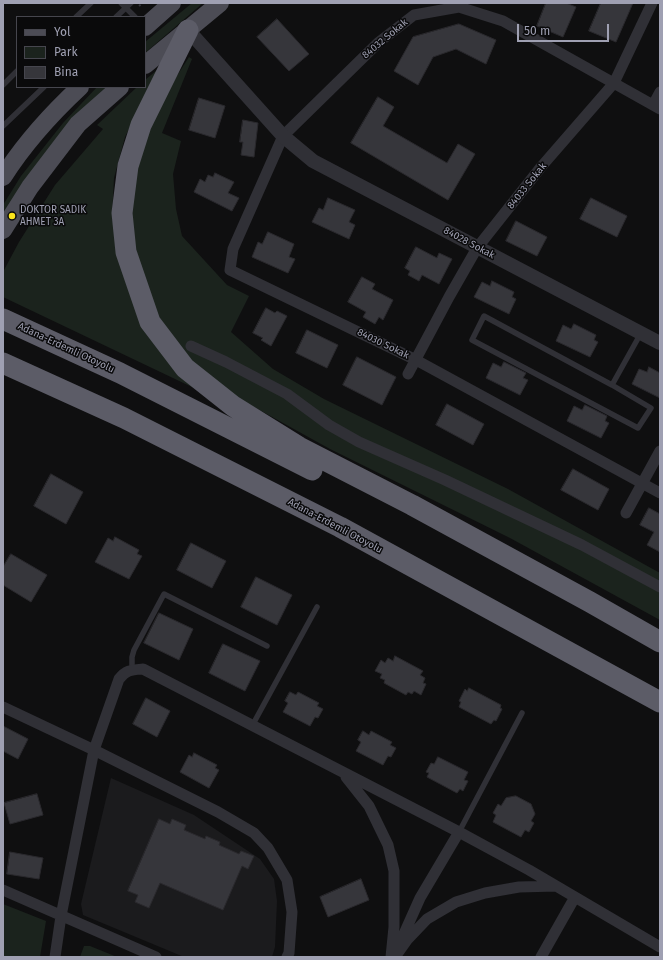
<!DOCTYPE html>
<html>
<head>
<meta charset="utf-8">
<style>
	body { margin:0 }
	#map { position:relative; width:663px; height:960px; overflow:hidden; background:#0f0f10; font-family:"Fira Sans",sans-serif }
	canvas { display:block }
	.frame { position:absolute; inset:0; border:4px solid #9fa0b2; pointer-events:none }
	.legend { position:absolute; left:16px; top:16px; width:130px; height:72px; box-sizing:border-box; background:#0a0a0b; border:1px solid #46464e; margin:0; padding:5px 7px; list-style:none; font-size:12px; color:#9fa0b2 }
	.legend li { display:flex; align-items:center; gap:8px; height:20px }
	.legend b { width:20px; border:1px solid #46464e }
	.scale { position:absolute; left:517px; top:24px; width:92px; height:18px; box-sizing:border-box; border:2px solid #9fa0b2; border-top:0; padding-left:5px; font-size:12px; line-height:14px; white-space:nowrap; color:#9fa0b2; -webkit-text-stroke:3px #0a0a0b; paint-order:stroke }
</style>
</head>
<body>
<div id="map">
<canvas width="663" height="960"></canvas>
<div class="frame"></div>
<ul class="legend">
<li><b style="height:5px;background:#4c4c55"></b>Yol</li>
<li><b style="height:11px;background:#1b231d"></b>Park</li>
<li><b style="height:11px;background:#36363b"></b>Bina</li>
</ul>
<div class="scale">50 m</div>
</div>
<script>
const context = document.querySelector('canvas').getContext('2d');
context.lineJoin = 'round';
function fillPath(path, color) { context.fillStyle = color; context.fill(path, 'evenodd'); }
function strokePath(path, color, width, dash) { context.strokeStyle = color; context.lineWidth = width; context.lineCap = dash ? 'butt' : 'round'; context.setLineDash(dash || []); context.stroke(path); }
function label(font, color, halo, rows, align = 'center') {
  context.font = font + ' "Fira Sans",sans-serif'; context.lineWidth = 3; context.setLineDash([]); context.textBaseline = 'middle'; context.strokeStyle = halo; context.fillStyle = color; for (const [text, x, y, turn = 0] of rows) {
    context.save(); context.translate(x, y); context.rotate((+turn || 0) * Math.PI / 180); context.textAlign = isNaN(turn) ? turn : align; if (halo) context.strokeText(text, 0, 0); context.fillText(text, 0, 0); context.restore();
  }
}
fillPath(new Path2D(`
	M111 778 194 815 260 859 274 879 277 901 275 947 272 957H184L83 915 81 904Z`), '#1b1b1d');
fillPath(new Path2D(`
	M192 3H203L145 53V42Z
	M189 57 192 59 162 133 181 141 173 174 176 209 182 236 227 285 249 296 231 332 273 369 324 399 508 489 660 573V620L510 538 330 449 236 397 182 353 160 324 144 284 134 242 131 208 136 170 145 136 162 99Z
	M162 66 137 113 125 137 114 178 112 217 122 269 196 389 3 297V272L19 242 55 185 103 129 97 125 137 87H145V80Z
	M97 87H107L3 219V205L21 176 63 123Z
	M3 904 46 921 40 957H3Z
	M84 946H90L117 957H80Z`), '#1b231d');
const building = new Path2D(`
	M546 3H566L576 7 563 37 537 26Z
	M601 3H633L616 42 589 31Z
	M277 19 309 54 289 71 257 37Z
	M459 24 496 40 486 64 456 49 433 57 418 85 394 71 413 37Z
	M378 97 394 107 383 126 447 163 458 144 475 154 448 200 351 143Z
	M199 98 225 106 215 138 189 130Z
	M243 120 258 123 254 157 241 155 243 142H240Z
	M215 173 234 182 228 193 239 198 232 211 194 192 200 179 205 182 208 175 213 177Z
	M328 198 355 210 349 222 355 225 349 239 312 222 319 208 323 210Z
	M591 198 627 216 617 237 580 219Z
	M516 221 547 237 537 256 506 241Z
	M268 232 294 244 289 257 295 259 288 273 252 257 258 242 262 244Z
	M416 247 437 258 439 253 452 259 439 284 422 275 419 281 408 275 410 271 405 268Z
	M362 277 375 284 372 289 393 300 383 320 379 317 375 324 363 317 366 312 348 302Z
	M492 281 514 292 512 297 516 299 509 314 474 297 482 282 490 286Z
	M266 308 275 313 277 311 287 316 271 346 261 340 263 338 253 333Z
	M574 324 596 335 594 340 598 342 590 357 556 341 563 325 571 329Z
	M307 330 338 345 327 368 296 353Z
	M357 357 396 377 382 405 343 385Z
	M504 362 526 373 523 378 528 380 520 395 486 378 493 363 501 367Z
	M649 367 660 373V398L632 384 639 369 647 372Z
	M447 404 484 424 473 445 436 425Z
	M585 405 607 416 605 421 609 423 601 438 567 421 574 406 582 410Z
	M573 469 609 489 598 510 561 490Z
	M51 474 83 492 66 524 34 506Z
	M649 508 660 514V552L647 545 654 532 640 525Z
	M115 537 139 550 137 554 142 556 129 579 95 562 108 538 113 541Z
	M191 543 226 561 212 588 177 570Z
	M11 554 47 575 31 602 3 585V567Z
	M256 577 292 595 277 625 241 607Z
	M159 613 193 629 179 660 144 643Z
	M223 644 260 661 245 691 209 673Z
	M395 656 423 671 420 675 425 678 423 683 426 684 421 695 414 691 412 694 408 692 406 695 384 683 385 680 380 678 382 674 375 671 381 660 385 663 388 658 393 661Z
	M469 688 501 705 500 708 502 709 496 721 494 720 491 724 459 707 461 702 459 701 465 689 467 691Z
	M290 692 296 695 298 692 319 703 317 706 323 709 318 718 315 717 310 726 283 712 288 703 285 701Z
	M146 698 170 711 157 737 133 724Z
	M3 726 28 739 18 759 3 751Z
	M363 731 369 735 371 731 392 742 390 745 396 748 391 757 388 756 383 765 356 751 361 742 358 740Z
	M194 753 217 765 215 768 219 770 209 788 180 772 189 755 192 757Z
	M438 757 468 772 464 780 468 781 463 791 460 789 457 793 427 777 429 773 426 772 431 763 434 764Z
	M37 794 43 815 10 824 4 803Z
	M516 796 531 804 535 814 531 821 534 823 529 832 525 830 521 837 493 822 496 815 493 813 498 804 501 806 506 798Z
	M159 819 170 824 172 819 186 825 184 830 205 839 206 836 220 842 219 845 239 854 241 851 254 856 248 869 242 866 223 910 160 883 149 908 135 902 138 895 128 891Z
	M10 852 43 858 39 879 7 874Z
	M361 879 369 900 328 917 320 897Z`);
fillPath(building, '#36363b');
strokePath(building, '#2a292d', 1);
strokePath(new Path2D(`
	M139 6 143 3`), '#36363d', 2, [2, 3]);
strokePath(new Path2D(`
	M121 3 135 17
	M76 17 91 3
	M116 17 131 3
	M3 85 17 71
	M3 126 44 87
	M484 316 612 385 651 408 638 428 472 340Z
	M612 385 641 333
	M132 670V657L134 650 164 594 267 646
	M252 726 317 607
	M459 832 522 713`), '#303036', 5.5);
strokePath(new Path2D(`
	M653 105 660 92
	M660 109 503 21 459 7 414 15 379 42 283 136 233 249 230 270 416 360 660 493
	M191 346 226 362 287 394 329 425 359 442 445 480 582 545 660 587
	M408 374 449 297 477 248 541 167 614 83 652 3
	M626 513 660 451
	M3 707 94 750 218 812 254 833 268 848 287 880 292 912 289 953 287 957
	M346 777 369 806 388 845 394 871V927L391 957
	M3 890 156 957
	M399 945 420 898 459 832
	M55 957 61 916 94 750 119 679C126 670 131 670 143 669L459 832 529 870 660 947
	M395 957 407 940 427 919 456 902 485 893 519 887 556 886
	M541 957 575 897`), '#303036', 11);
strokePath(new Path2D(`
	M188 30 283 136 313 161 660 343`), '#303036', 14);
strokePath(new Path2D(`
	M145 27 172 3
	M145 65 220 3
	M3 177C24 144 51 114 80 87
	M3 230 30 187 78 124 120 87`), '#4c4c55', 18);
strokePath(new Path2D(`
	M188 30 141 125 128 166 122 213 126 252 150 322 185 368 233 406 299 447 412 505 590 602 660 642
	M3 319 120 373 312 470
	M3 363 124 418 340 527 660 702`), '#5c5c67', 21);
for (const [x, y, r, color] of [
	[12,216,4,"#fbe51c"]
]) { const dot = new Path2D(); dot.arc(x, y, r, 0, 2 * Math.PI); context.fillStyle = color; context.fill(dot); strokePath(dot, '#0a0a0b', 1.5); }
label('10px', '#9fa0b2', '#0a0a0b', [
	["84032 Sokak",385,39,-40],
	["84033 Sokak",527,186,-51],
	["84028 Sokak",469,243,28],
	["84030 Sokak",383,344,26],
	["Adana-Erdemli Otoyolu",66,348,25],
	["Adana-Erdemli Otoyolu",335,526,28]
]);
label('10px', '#9fa0b2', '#0a0a0b', [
	["DOKTOR SADIK",20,210],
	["AHMET 3A",20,222]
], 'left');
</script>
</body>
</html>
